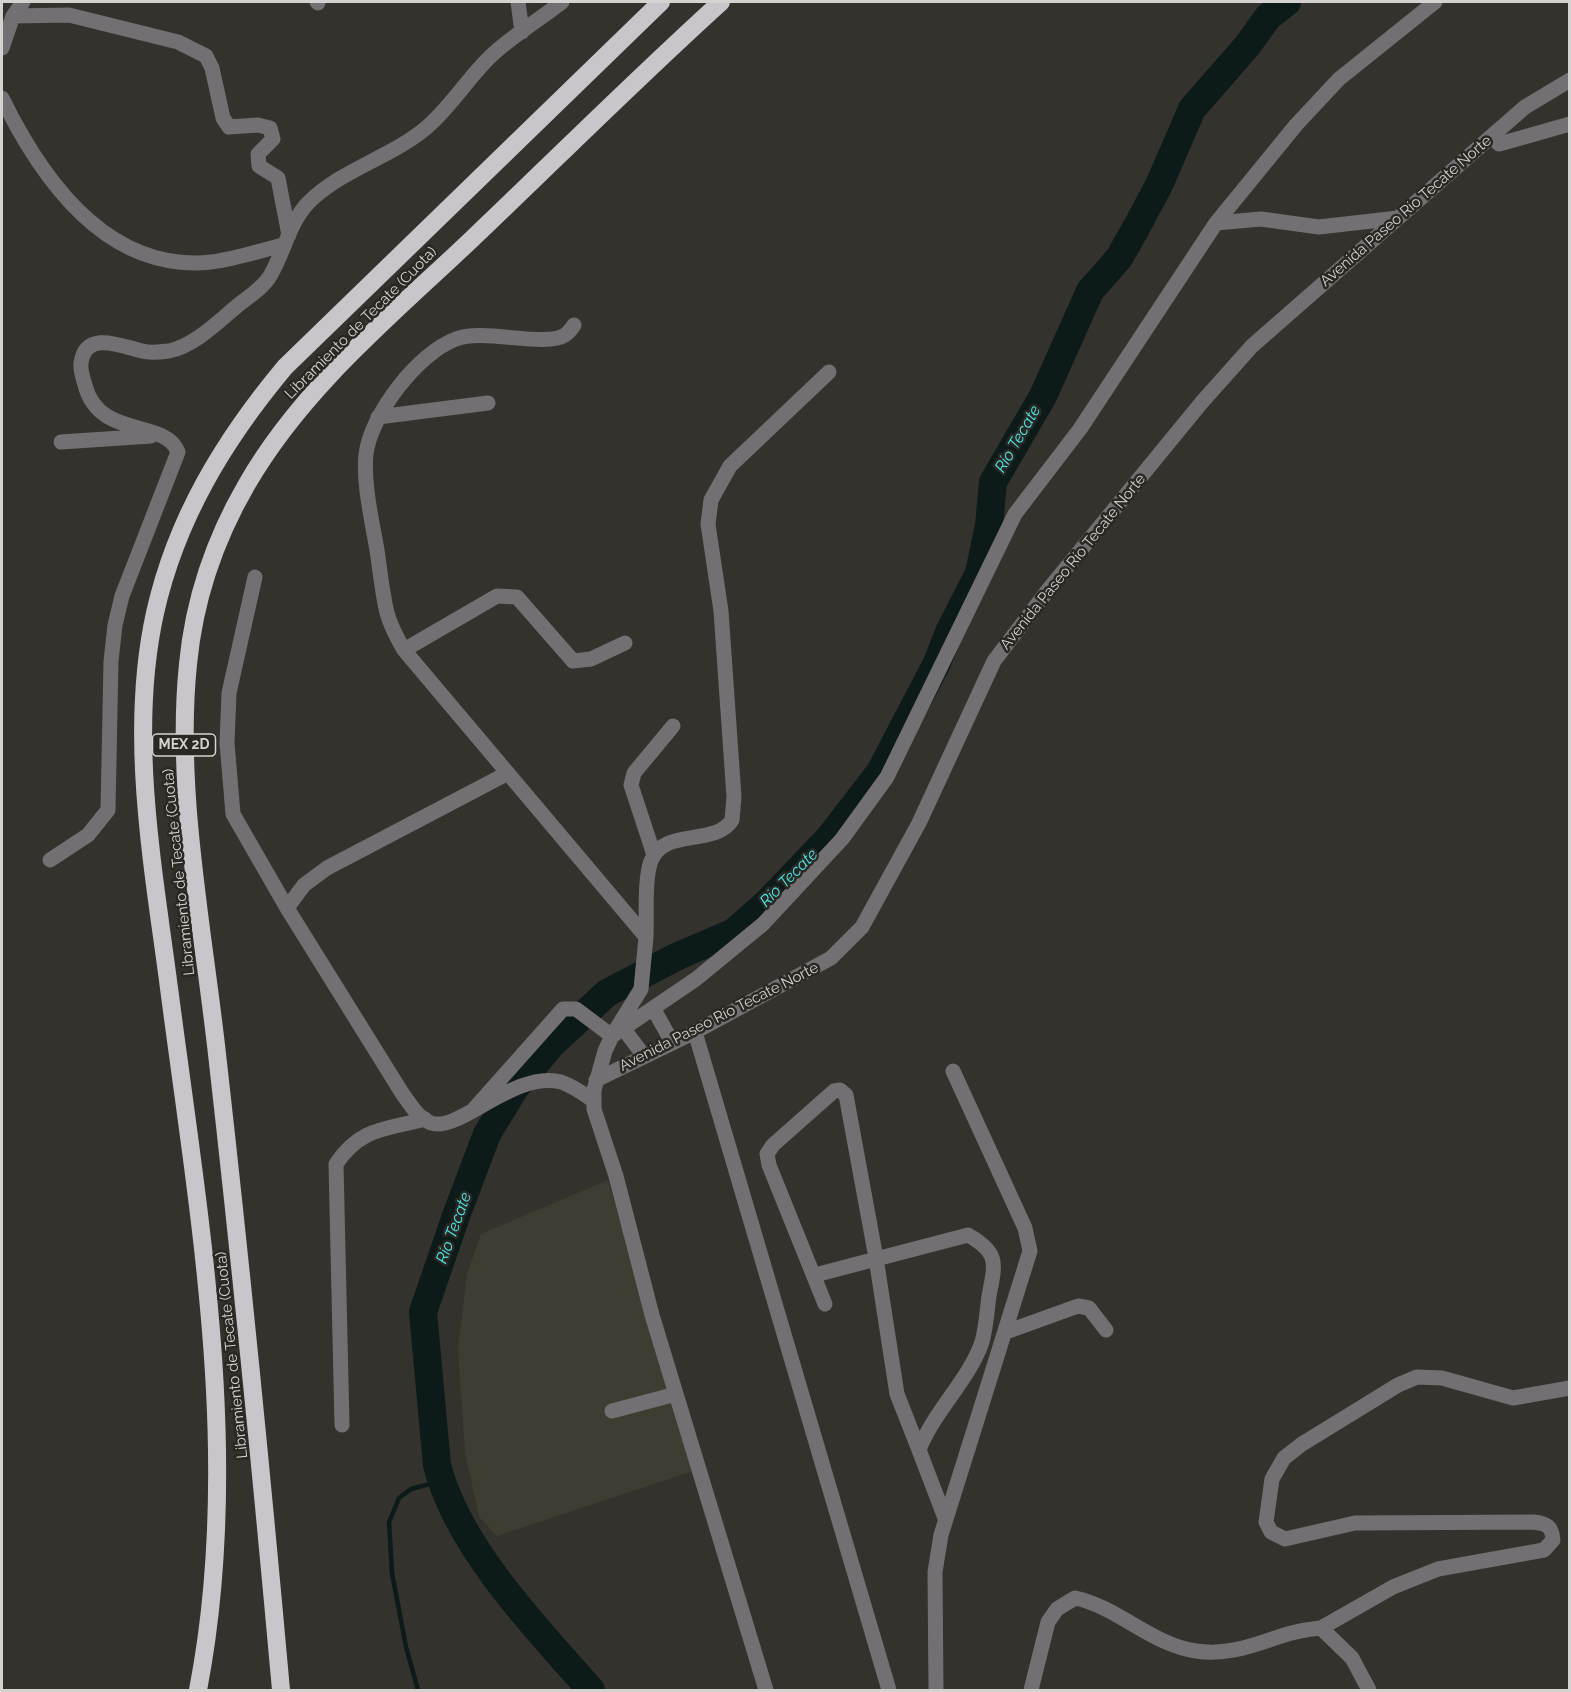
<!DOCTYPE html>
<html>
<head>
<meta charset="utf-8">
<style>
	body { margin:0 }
	#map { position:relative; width:1571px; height:1692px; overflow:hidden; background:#34322d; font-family:Raleway,sans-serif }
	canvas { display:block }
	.frame { position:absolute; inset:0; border:3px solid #d4d3d0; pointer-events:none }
</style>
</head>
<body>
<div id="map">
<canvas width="1571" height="1692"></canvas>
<div class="frame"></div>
</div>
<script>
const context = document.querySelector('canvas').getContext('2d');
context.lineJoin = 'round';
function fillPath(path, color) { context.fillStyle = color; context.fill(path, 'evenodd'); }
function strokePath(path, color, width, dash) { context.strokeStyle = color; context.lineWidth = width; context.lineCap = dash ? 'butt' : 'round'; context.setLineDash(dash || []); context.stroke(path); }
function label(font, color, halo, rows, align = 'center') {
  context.font = font + ' Raleway,sans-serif'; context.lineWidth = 5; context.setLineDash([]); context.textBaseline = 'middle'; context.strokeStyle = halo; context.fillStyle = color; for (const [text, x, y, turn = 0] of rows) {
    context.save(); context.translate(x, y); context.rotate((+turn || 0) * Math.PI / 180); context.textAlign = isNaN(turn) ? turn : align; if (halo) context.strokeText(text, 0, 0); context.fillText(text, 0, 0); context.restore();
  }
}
fillPath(new Path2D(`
	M608 1180 693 1471 497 1536 479 1517 465 1452 458 1348 467 1274 481 1234Z`), '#3f3c31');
strokePath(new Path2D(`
	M418 1690 406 1647 392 1573 389 1522 399 1498 411 1489 441 1481`), '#0c1a1a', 4.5);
strokePath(new Path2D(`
	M591 1690C537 1629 457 1546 437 1465L423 1312 456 1216 487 1134 515 1088 551 1045 607 993 678 956 734 932 768 902 829 838 880 772 937 663 950 630 979 573 989 525 993 482 1043 396 1090 291 1119 258 1136 228 1159 185 1192 109 1247 46 1268 17 1287 2`), '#0c1a1a', 28);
strokePath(new Path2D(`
	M317 2 318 3
	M518 2 522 32
	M13 16 69 15 178 42 206 56 212 68 223 118 229 127 258 125 270 128 273 139 258 154 259 166 278 178 289 235
	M2 48 13 16 23 2
	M2 98C42 180 107 273 211 262 235 259 259 251 283 245
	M1492 136 1499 144 1503 143 1570 124
	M1216 223 1261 219 1319 227 1398 218
	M378 417 488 403
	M61 442 151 436
	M255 577 229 693 227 743 233 814 287 908 402 1093C410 1104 418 1118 431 1123 459 1133 514 1070 561 1082 573 1086 584 1094 594 1101
	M404 650 497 596 517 597 573 661 591 659 625 643
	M654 855 631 785 634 773 673 726
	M50 860 88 835 108 810 111 661 115 625 122 596 178 452C165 418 99 440 85 385 83 378 80 370 81 363 86 329 123 347 142 351 149 353 161 352 169 351 194 346 218 322 237 306 248 297 263 288 270 276 284 253 289 223 308 203 342 169 390 158 426 128 452 106 469 76 493 54 514 35 540 19 562 2
	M287 908 304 885 327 868 508 773
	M646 937C647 916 644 880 651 861 664 827 715 847 732 820L734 797 721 611 708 524 711 500 730 466 829 372
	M653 1008 672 1042
	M623 1028 644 1056
	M695 1032 889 1690
	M596 1080 695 1032 831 958 862 927 919 823 994 661 1048 590 1202 402 1252 346 1398 218 1525 107 1570 80
	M474 1109 563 1009H576L612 1036 641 989 646 937 404 650C397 638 391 627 387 613 382 592 380 570 377 550 372 521 363 483 366 454 371 414 418 353 456 339 483 328 545 348 565 335 568 333 572 328 574 325
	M815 1275 968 1235C1000 1253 995 1264 989 1296 987 1311 986 1328 982 1342 969 1380 934 1411 919 1450L945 1518
	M825 1304 769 1165 767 1154 773 1145 834 1091 840 1090 846 1095 876 1258 897 1394 919 1450
	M1006 1332 1078 1306 1089 1308 1106 1330
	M612 1411 676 1394
	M342 1425 336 1164C361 1127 385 1130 425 1119
	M1321 1628 1393 1587 1438 1569 1544 1550 1553 1540C1552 1526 1547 1524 1534 1522L1355 1523 1285 1539 1271 1532 1266 1522 1272 1479 1284 1458 1302 1444 1398 1385 1417 1377 1442 1378 1513 1398 1570 1388
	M766 1690 652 1315 616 1176 594 1109V1090L605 1051 612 1036 696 979 763 924 842 839 887 777 1015 514 1080 429 1216 223 1296 125 1339 79 1435 2
	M936 1690 935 1572 941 1535 1030 1251 1025 1228 953 1071
	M1031 1690 1048 1622 1057 1609 1075 1598C1118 1607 1152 1645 1196 1651 1244 1658 1275 1631 1321 1628L1352 1658 1369 1690`), '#727072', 15);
strokePath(new Path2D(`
	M198 1690C243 1458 199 1219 169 988 153 865 128 735 155 613 176 519 224 440 285 367L661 2
	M281 1690C262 1478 241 1266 217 1054 203 927 175 791 188 664 194 601 215 539 247 484 303 387 392 315 472 239 555 160 636 79 721 2`), '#c9c5cb', 18);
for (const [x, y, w] of [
	[184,745,63]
]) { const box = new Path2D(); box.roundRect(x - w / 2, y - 11, w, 22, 4.5); context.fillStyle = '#2a2823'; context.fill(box); strokePath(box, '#d4d3d0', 1.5); }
label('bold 14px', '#d4d3d0', null, [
	["MEX 2D",184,745]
]);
label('15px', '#d4d3d0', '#2a2823', [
	["Avenida Paseo Río Tecate Norte",1406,211,-41],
	["Libramiento de Tecate (Cuota)",361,323,-45],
	["Avenida Paseo Río Tecate Norte",1073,562,-51],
	["Libramiento de Tecate (Cuota)",179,872,-96],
	["Avenida Paseo Río Tecate Norte",719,1017,-27],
	["Libramiento de Tecate (Cuota)",232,1355,-96]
]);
label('italic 16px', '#4beaec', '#2a2823', [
	["Río Tecate",1018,439,-60],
	["Río Tecate",789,878,-45],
	["Río Tecate",454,1228,-70]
]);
</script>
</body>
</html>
